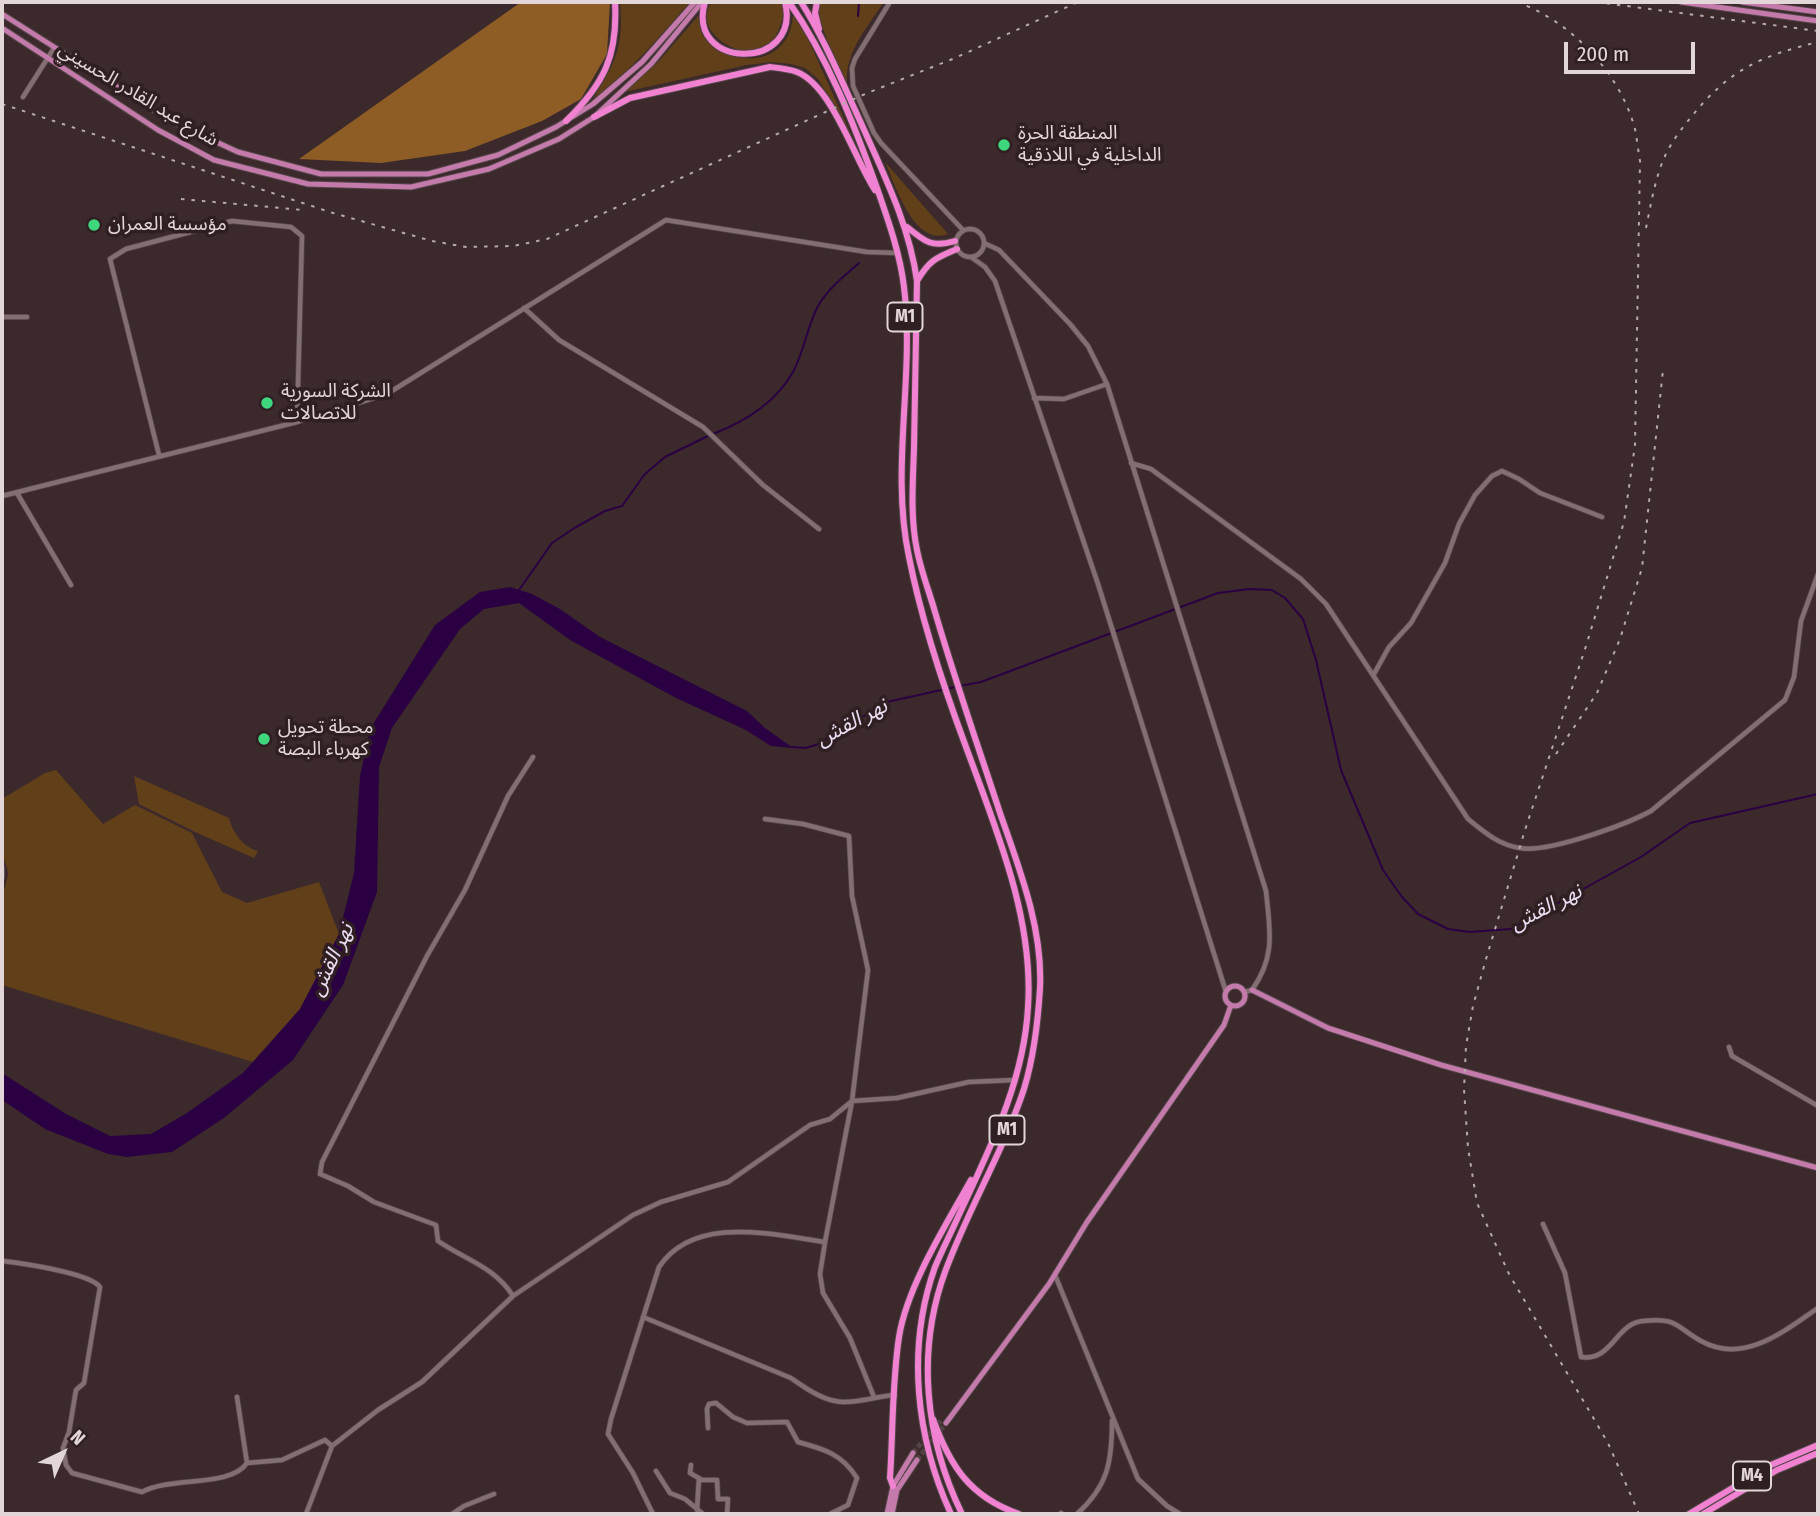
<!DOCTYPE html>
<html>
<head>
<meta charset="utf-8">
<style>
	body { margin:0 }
	#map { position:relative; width:1820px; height:1516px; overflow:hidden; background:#3b292c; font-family:"Fira Sans Condensed",sans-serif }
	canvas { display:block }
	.frame { position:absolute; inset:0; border:4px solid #e2d6d8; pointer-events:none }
	.north { position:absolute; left:28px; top:1418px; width:70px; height:70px; -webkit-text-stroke:5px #301f22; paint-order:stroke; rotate:44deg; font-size:19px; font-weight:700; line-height:28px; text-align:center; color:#e2d6d8 }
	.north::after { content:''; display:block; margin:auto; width:24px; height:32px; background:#e2d6d8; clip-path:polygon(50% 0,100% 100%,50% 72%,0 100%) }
	.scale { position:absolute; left:1564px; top:42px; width:131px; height:32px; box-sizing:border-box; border:4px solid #e2d6d8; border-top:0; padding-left:9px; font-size:21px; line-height:24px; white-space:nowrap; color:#e2d6d8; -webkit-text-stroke:5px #301f22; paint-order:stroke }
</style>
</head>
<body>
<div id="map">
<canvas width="1820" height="1516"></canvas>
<div class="frame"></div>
<div class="north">N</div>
<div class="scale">200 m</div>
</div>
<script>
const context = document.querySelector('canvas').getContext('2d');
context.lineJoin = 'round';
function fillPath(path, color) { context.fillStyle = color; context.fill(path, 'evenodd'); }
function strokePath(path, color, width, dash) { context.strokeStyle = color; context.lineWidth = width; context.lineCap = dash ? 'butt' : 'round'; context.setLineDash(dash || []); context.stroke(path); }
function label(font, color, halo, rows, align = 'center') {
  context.font = font + ' "Fira Sans Condensed","Noto Sans Arabic",sans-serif'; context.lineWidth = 7; context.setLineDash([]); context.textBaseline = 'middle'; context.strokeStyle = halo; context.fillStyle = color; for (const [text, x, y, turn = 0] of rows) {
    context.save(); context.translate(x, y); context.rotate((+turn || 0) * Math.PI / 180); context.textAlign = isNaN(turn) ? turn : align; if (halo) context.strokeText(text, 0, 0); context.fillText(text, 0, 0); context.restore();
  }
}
fillPath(new Path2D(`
	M620 2H690C659 37 631 71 593 99 616 62 624 46 620 2Z
	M712 2H782C785 12 783 19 779 29 761 78 686 34 712 2Z
	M819 2H884C868 26 845 52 847 83 838 61 816 25 819 2Z
	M793 14 808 39 855 143 818 79 805 68 791 64 771 62 747 65 624 92 659 61 698 16C709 71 791 75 793 14Z
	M885 162 948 234C914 247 896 186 885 162Z
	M56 770 103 824 135 805 192 833 222 892 247 903 319 882 339 934 300 1009 253 1062 2 985V898L8 875 7 868 2 854V799L45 773Z
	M134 776 229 818C232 832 244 848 258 851L254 858 195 832 139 804Z`), '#613f19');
fillPath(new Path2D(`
	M521 2H610L607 54 581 99 542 121 465 151 381 163 299 159Z`), '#8e5d26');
fillPath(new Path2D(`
	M510 587 532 594 560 609 600 637 747 711 765 728 793 748 771 746 744 729 676 698 570 640 519 603 484 609 460 629 392 728 379 767 377 892 343 985 293 1060 224 1118 172 1152 127 1157 108 1154 45 1129 2 1100V1073L66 1114 110 1136 151 1134 187 1113 243 1073 300 1009 339 934 354 873 360 776 370 729 435 625 480 592Z`), '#2b0043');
strokePath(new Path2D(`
	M858 16 859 2
	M713 434C744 422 776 402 793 372 804 352 807 327 818 306 827 290 845 275 859 263
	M519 590 552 543 576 527 605 511 622 506 644 475 665 457 708 436
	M960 686 981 682 1218 593 1249 589 1272 590 1285 598 1303 619 1316 660 1341 770 1383 870 1402 897 1418 914 1448 929 1470 932 1511 929 1641 857 1690 823 1818 794
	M792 747 805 748 816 745 887 702 955 687`), '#2b0043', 2);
strokePath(new Path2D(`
	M913 1453 942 1419
	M917 1460 946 1423`), '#544346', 5, [5, 2.5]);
const minor = new Path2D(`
	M890 2 855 59 852 68 853 86 874 133 881 143 963 230
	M23 97 54 48
	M956 243a14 14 0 1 1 28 0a14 14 0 1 1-28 0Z
	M984 243 999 250 1070 324 1088 346 1107 384 1266 891C1270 931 1276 956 1252 990L1244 992
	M971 257 985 267 995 281 1098 584 1226 992
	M524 308 559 340 703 427 763 485 819 529
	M2 317H27
	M1034 398 1064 399 1107 384
	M159 455 110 259 126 249 232 221 291 227 302 236 297 422
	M1131 463 1151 469 1301 579 1326 604 1468 819C1484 832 1499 845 1520 848 1548 853 1625 825 1651 811L1785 700 1794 677 1801 621 1818 574
	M17 493 71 585
	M2 496 297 422 387 394 666 220 867 252 897 253
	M1374 674 1389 647 1411 623 1445 563 1459 524 1475 495 1492 476 1502 471 1519 479 1540 493 1602 517
	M2 867V878
	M1729 1047 1732 1056 1818 1106
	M1543 1224 1565 1273 1581 1357C1612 1362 1616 1323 1643 1321 1677 1317 1676 1327 1701 1341 1744 1365 1784 1331 1818 1308
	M825 1242 820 1274 823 1293 850 1338 874 1397
	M2 1261C21 1263 90 1273 100 1287L84 1383 76 1390 69 1432 63 1448 66 1465 72 1473 142 1492C170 1476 230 1488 247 1463
	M1055 1275 1138 1479 1167 1506 1180 1514
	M513 1296C495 1267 464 1259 438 1241L436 1225 374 1202 348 1186 320 1174 322 1162 427 956 465 890 508 796 533 757
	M643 1317 791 1378C804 1387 819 1398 835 1401 852 1405 877 1396 895 1395
	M237 1397 247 1463 282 1460 325 1440 332 1446
	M708 1428 707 1409 709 1404 716 1403 733 1417 747 1423 787 1422 798 1442C824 1449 842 1454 857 1478L848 1505 830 1514
	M691 1465 690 1473 702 1480H717L718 1499H728L727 1514
	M656 1471 670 1493 685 1499 703 1514
	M697 1510 699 1478
	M1061 1513 1062 1514
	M306 1514 332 1446 378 1410 422 1382 513 1296 633 1215 661 1202 728 1182 810 1125 830 1119 852 1101 897 1098 969 1082 1015 1080
	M452 1514 464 1506 494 1494
	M653 1514 633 1473 608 1434 611 1419 659 1267C695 1214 773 1235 825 1242L852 1101 868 970 852 896 849 836 803 824 765 819
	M1077 1514C1108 1486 1112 1462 1112 1421`);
const major = new Path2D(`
	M1681 2 1818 21
	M1742 2 1818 12
	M2 14 171 121 238 152 321 174H428L498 155 556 127 593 104 642 62 695 2
	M2 28 158 130 214 160 308 184 411 187 489 169 559 139 594 117 651 64 702 2
	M1225 996a10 10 0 1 1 20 0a10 10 0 1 1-20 0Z
	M1252 990 1328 1028 1441 1065 1818 1168
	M946 1423 1049 1284 1087 1222 1224 1025 1231 1005
	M887 1514 893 1486 913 1453
	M892 1514 897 1490 917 1460`);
const highway = new Path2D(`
	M705 2C685 70 802 72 785 2
	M789 2C828 58 854 124 877 188 888 220 900 253 904 287 915 377 890 468 909 557 921 618 944 688 966 747 996 829 1034 918 1028 1007 1024 1082 989 1150 958 1217 951 1233 942 1250 935 1267 906 1348 916 1438 951 1514
	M801 2C825 40 842 82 861 123 884 175 909 224 917 281 916 336 915 392 914 448 913 481 910 517 917 550 921 571 929 591 935 612 955 680 978 746 1000 813 1019 868 1043 928 1040 988 1038 1022 1034 1056 1024 1089 1003 1152 968 1209 945 1272 916 1352 925 1438 962 1514
	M817 2 815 13 819 29
	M594 117 630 98 770 67C779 68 789 69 797 72 832 86 854 158 875 190
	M566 121C604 84 618 56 615 2
	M907 227C925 242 932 248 955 241
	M917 281C929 261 935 258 957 249
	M933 1419C950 1466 970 1497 1019 1514
	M893 1486 890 1478C893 1432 892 1383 899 1337 907 1286 946 1225 971 1180
	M1689 1514 1771 1465 1818 1445
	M1703 1514 1777 1470 1818 1453`);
strokePath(minor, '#534547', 6);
strokePath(major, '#534547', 7);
strokePath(highway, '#534547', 8);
strokePath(minor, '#836e71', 4.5);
strokePath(major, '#c47aab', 5);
strokePath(highway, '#f082d1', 6);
strokePath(new Path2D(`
	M1517 2C1571 21 1620 73 1635 129 1637 139 1638 150 1640 161L1635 445 1624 522 1586 646 1525 830 1486 959 1473 1006 1466 1046 1464 1089 1468 1148 1477 1203 1509 1274 1608 1443 1639 1514
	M1596 2 1818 31
	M2 104 333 213 432 241 466 247 513 246 547 239 865 94 955 58 1078 2
	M181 199 303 210
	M1646 228C1651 204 1655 178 1665 156 1672 141 1682 128 1692 116 1730 69 1761 56 1818 42
	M1556 754 1597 693 1620 639 1642 568 1663 370`), '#b6a9ab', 2, [3.5, 7]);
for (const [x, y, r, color] of [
	[1004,145,7,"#3ed77d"],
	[94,225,7,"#3ed77d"],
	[267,403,7,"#3ed77d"],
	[264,739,7,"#3ed77d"]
]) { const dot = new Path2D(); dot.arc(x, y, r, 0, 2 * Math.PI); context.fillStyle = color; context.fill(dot); strokePath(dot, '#301f22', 2.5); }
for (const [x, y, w] of [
	[905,317,35],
	[1007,1130,35],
	[1752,1476,38]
]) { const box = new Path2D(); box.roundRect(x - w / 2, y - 14.5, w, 29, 5); context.fillStyle = '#301f22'; context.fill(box); strokePath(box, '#e2d6d8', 2); }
label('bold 18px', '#e2d6d8', null, [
	["M1",905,317],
	["M1",1007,1130],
	["M4",1752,1476]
]);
label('19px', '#e2d6d8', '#301f22', [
	["شارع عبد القادر الحسيني",138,95,31]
]);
label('19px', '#e2d6d8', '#301f22', [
	["المنطقة الحرة",1018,134],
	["الداخلية في اللاذقية",1018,156],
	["مؤسسة العمران",108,225],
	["الشركة السورية",281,392],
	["للاتصالات",281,414],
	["محطة تحويل",278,728],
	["كهرباء البصة",278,750]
], 'left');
label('italic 21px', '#e9def2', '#301f22', [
	["نهر القش",852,723,-28],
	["نهر القش",1546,908,-27],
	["نهر القش",332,960,-65]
]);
</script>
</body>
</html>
